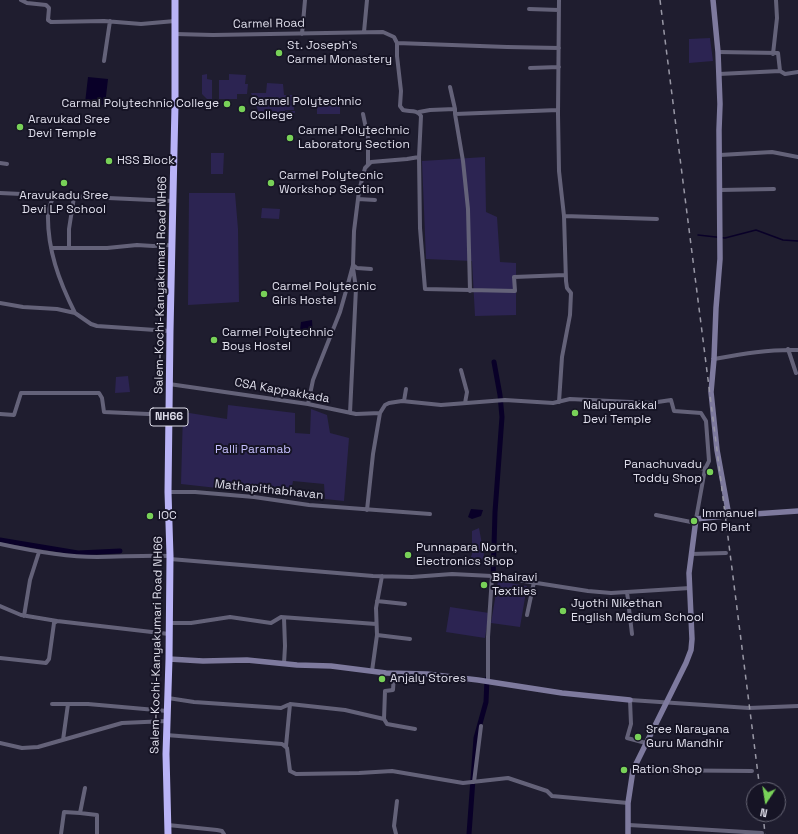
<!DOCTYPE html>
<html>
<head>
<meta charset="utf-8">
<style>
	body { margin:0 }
	#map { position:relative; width:798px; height:834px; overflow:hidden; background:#1f1d2f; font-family:"Space Grotesk",sans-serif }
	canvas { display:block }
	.north { position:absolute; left:746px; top:782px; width:40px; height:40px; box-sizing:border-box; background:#161425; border:1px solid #666574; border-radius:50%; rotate:192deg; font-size:11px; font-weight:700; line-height:16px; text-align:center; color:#dfdeeb }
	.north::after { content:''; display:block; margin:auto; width:14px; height:18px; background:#78d158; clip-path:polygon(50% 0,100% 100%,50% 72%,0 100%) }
</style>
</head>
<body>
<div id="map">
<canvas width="798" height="834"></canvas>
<div class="north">N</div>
</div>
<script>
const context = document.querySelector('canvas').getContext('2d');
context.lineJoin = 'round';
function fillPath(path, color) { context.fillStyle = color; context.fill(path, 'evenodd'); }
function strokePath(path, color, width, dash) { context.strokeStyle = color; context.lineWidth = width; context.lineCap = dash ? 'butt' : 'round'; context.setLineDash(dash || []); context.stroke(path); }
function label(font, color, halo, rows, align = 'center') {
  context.font = font + ' "Space Grotesk",sans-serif'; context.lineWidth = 4; context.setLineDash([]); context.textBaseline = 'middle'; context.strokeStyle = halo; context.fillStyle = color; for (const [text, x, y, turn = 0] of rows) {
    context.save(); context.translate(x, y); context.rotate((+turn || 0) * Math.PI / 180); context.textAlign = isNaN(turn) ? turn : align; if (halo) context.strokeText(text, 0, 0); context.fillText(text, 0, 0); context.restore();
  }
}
fillPath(new Path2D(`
	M710 38 713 61 689 63V39Z
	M207 74V79L212 80V99H207L202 94V75Z
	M229 74 246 75 245 84H248L247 94H237V99H219V80H229Z
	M267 83 283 84 284 95H293L294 110H285L284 97 285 111H295V113H259L251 93H266Z
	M317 106H340V114H317Z
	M211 153H224L223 174H211Z
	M485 157 486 212 497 217 500 262 516 263V315L475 316 472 261 426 259 422 161Z
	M189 193H235L238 229 239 302 188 305Z
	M262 208 280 209 279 219 261 218Z
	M128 376 130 392 115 393 116 377Z
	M228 405 295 413V433L310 434 311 409 327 415 330 433 349 438 344 501 325 499 324 484 293 481 290 496 181 484 183 412 227 419Z
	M479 528 484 555 482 561 473 564 469 562 472 554V531Z
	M498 581 527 586 520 627 491 623Z
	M450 607 489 613 485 638 446 632Z`), '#2c2452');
fillPath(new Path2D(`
	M88 77 108 79 105 105 85 103Z
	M312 320 313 336 299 338 301 322Z
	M471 509 483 510 481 516 472 519 468 517Z`), '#090028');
strokePath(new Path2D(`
	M698 235 725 238 756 230 783 240 798 241`), '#090028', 1.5);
strokePath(new Path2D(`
	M0 540 78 553 120 551
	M493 581 495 512 502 417 500 395 494 362
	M469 834 476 738 486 702 487 679`), '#090028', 5);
strokePath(new Path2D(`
	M21 0 27 3 46 5 49 8 48 20 51 22 104 21 141 24 175 21
	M529 9 559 10
	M364 32 367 0
	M175 34 213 35 383 32 394 37 397 43
	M302 34 305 0
	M718 52 778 53 780 71 785 74 798 72
	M773 54 777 18 776 0
	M104 61 110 21
	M530 68 559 67
	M719 74 780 71
	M450 87 455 109
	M419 112 430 110 455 109V114L558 110
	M363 114 368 138V164
	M455 114 463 161 468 209 470 291
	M720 155 772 152 798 157
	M419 157 420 228 425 289 515 291 514 277 565 275
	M0 163 7 164
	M720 190 774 189
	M0 193 173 201
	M54 195C52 200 49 207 48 213 47 249 59 281 75 313
	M358 199 375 200
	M564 216 657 219
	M69 247V229L74 197
	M51 248H107L137 245 153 246 172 245
	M353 265 357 268 371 269
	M0 303 23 307 57 309 75 313 91 324 97 326 170 331
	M788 349 796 373
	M714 359C742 354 770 349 798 350
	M461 370 467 392 465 403
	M169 384 308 404 356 414 380 413
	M404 401 406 389
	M559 402 562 357 570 315 571 293 567 288 566 281 564 216 559 171 558 114 559 0
	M308 404 313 380 340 312 346 291 353 265 354 231 359 191 365 168 371 162 407 159 419 157 421 116C417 109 409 112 403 110L400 106 401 91 397 56V43L507 47 559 48
	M350 413 356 288 353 268
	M0 414 14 415 21 393H99L102 398 104 412 170 415
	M687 465 705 469
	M168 492H195L254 497 309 505 430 514
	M367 510 373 454 380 413 385 405 389 403 402 401 441 405 505 400 553 403 570 399 651 403 671 400 674 411 701 413 706 421 709 461 705 469 696 519
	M656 515 696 523
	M0 544C32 551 64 557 97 557 121 557 145 555 170 556
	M691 554 726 553
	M170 559 373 576 412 577 452 574 492 576 588 591 611 593 690 588
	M627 592 632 634
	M377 601 405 604
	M0 606 21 615 57 621
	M527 615 534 582
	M24 616 30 580 39 552
	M284 618 285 646 284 664
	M169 623H191L230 617 271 623 281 617 376 624
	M377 635 410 639
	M0 658 46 663 49 659 54 623 57 621 169 634
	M372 671 377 635 376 608 382 576
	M488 681V637L492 576
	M168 698 194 702 281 708 290 704
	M52 704H88L167 711
	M384 719 385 691 393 690 394 674
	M166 735 282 744 287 748 290 771 296 774 359 773 392 771 463 783 508 778 547 791 552 796 628 803
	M63 740 68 704
	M0 743 22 748 38 747 122 723 167 721
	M646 743 627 738 631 724 630 700 749 708 798 706
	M286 746 290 704 345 710 384 719 387 724 415 729
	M633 770 752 771
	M474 782 481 726
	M85 788 80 813 97 815V834
	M168 825 217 830 222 831 224 834
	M629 825 762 833
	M61 834 64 812 80 813
	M396 834 394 826 397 801`), '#646279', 4);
strokePath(new Path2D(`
	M713 0 718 52 720 104 719 130 720 259 716 308 714 359 711 392 717 450 729 516
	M169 659 203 661 247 660 297 665 331 666 386 673 427 674 478 680 562 693 630 700
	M628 834V803L633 770 686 663 691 650 692 639 689 573 696 519 725 516 798 511`), '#7e7a9e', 5.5);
strokePath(new Path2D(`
	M168 834 166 754 169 659 170 556 168 492 170 331 175 105V0`), '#b9b3f6', 7);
strokePath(new Path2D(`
	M660 0 760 790
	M763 814 765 834`), '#9897a5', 1.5, [5, 5]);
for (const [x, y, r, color] of [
	[279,53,4,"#78d158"],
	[227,104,4,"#78d158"],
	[242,109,4,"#78d158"],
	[20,127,4,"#78d158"],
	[290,138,4,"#78d158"],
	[109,161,4,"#78d158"],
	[64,183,4,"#78d158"],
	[271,183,4,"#78d158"],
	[264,294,4,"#78d158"],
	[214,340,4,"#78d158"],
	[575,413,4,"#78d158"],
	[710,472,4,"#78d158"],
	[150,516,4,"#78d158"],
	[694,521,4,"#78d158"],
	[408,555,4,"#78d158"],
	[484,585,4,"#78d158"],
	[563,611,4,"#78d158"],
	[382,679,4,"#78d158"],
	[638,737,4,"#78d158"],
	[624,770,4,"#78d158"]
]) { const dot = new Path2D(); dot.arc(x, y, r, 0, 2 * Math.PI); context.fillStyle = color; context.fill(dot); strokePath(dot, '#161425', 1.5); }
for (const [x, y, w] of [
	[169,417,38]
]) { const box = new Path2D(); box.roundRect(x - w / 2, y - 9, w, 18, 3); context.fillStyle = '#161425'; context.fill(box); strokePath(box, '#dfdeeb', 1); }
label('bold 11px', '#dfdeeb', null, [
	["NH66",169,417]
]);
label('12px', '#dfdeeb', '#161425', [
	["Carmel Road",269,24,-1],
	["Salem-Kochi-Kanyakumari Road NH66",161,285,-89],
	["CSA Kappakkada",282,391,10],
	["Mathapithabhavan",269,490,6],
	["Salem-Kochi-Kanyakumari Road NH66",157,645,-89]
]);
label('12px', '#dfdeeb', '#161425', [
	["St. Joseph's",287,46],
	["Carmel Monastery",287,60],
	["Carmel Polytechnic",250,102],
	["College",250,116],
	["Carmal Polytechnic College",219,104,"right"],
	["Aravukad Sree",28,120],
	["Devi Temple",28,134],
	["Carmel Polytechnic",298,131],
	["Laboratory Section",298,145],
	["HSS Block",117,161],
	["Carmel Polytecnic",279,176],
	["Workshop Section",279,190],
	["Aravukadu Sree",64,196,"center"],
	["Devi LP School",64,210,"center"],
	["Carmel Polytecnic",272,287],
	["Girls Hostel",272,301],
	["Carmel Polytechnic",222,333],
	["Boys Hostel",222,347],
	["Nalupurakkal",583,406],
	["Devi Temple",583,420],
	["Panachuvadu",702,465,"right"],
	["Toddy Shop",702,479,"right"],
	["Immanuel",702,514],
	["RO Plant",702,528],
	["IOC",158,516],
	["Punnapara North,",416,548],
	["Electronics Shop",416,562],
	["Bhairavi",492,578],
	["Textiles",492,592],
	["Jyothi Nikethan",571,604],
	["English Medium School",571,618],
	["Anjaly Stores",390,679],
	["Sree Narayana",646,730],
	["Guru Mandhir",646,744],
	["Ration Shop",632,770]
], 'left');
label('12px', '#c5bffd', '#161425', [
	["Palli Paramab",253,450]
]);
</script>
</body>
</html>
